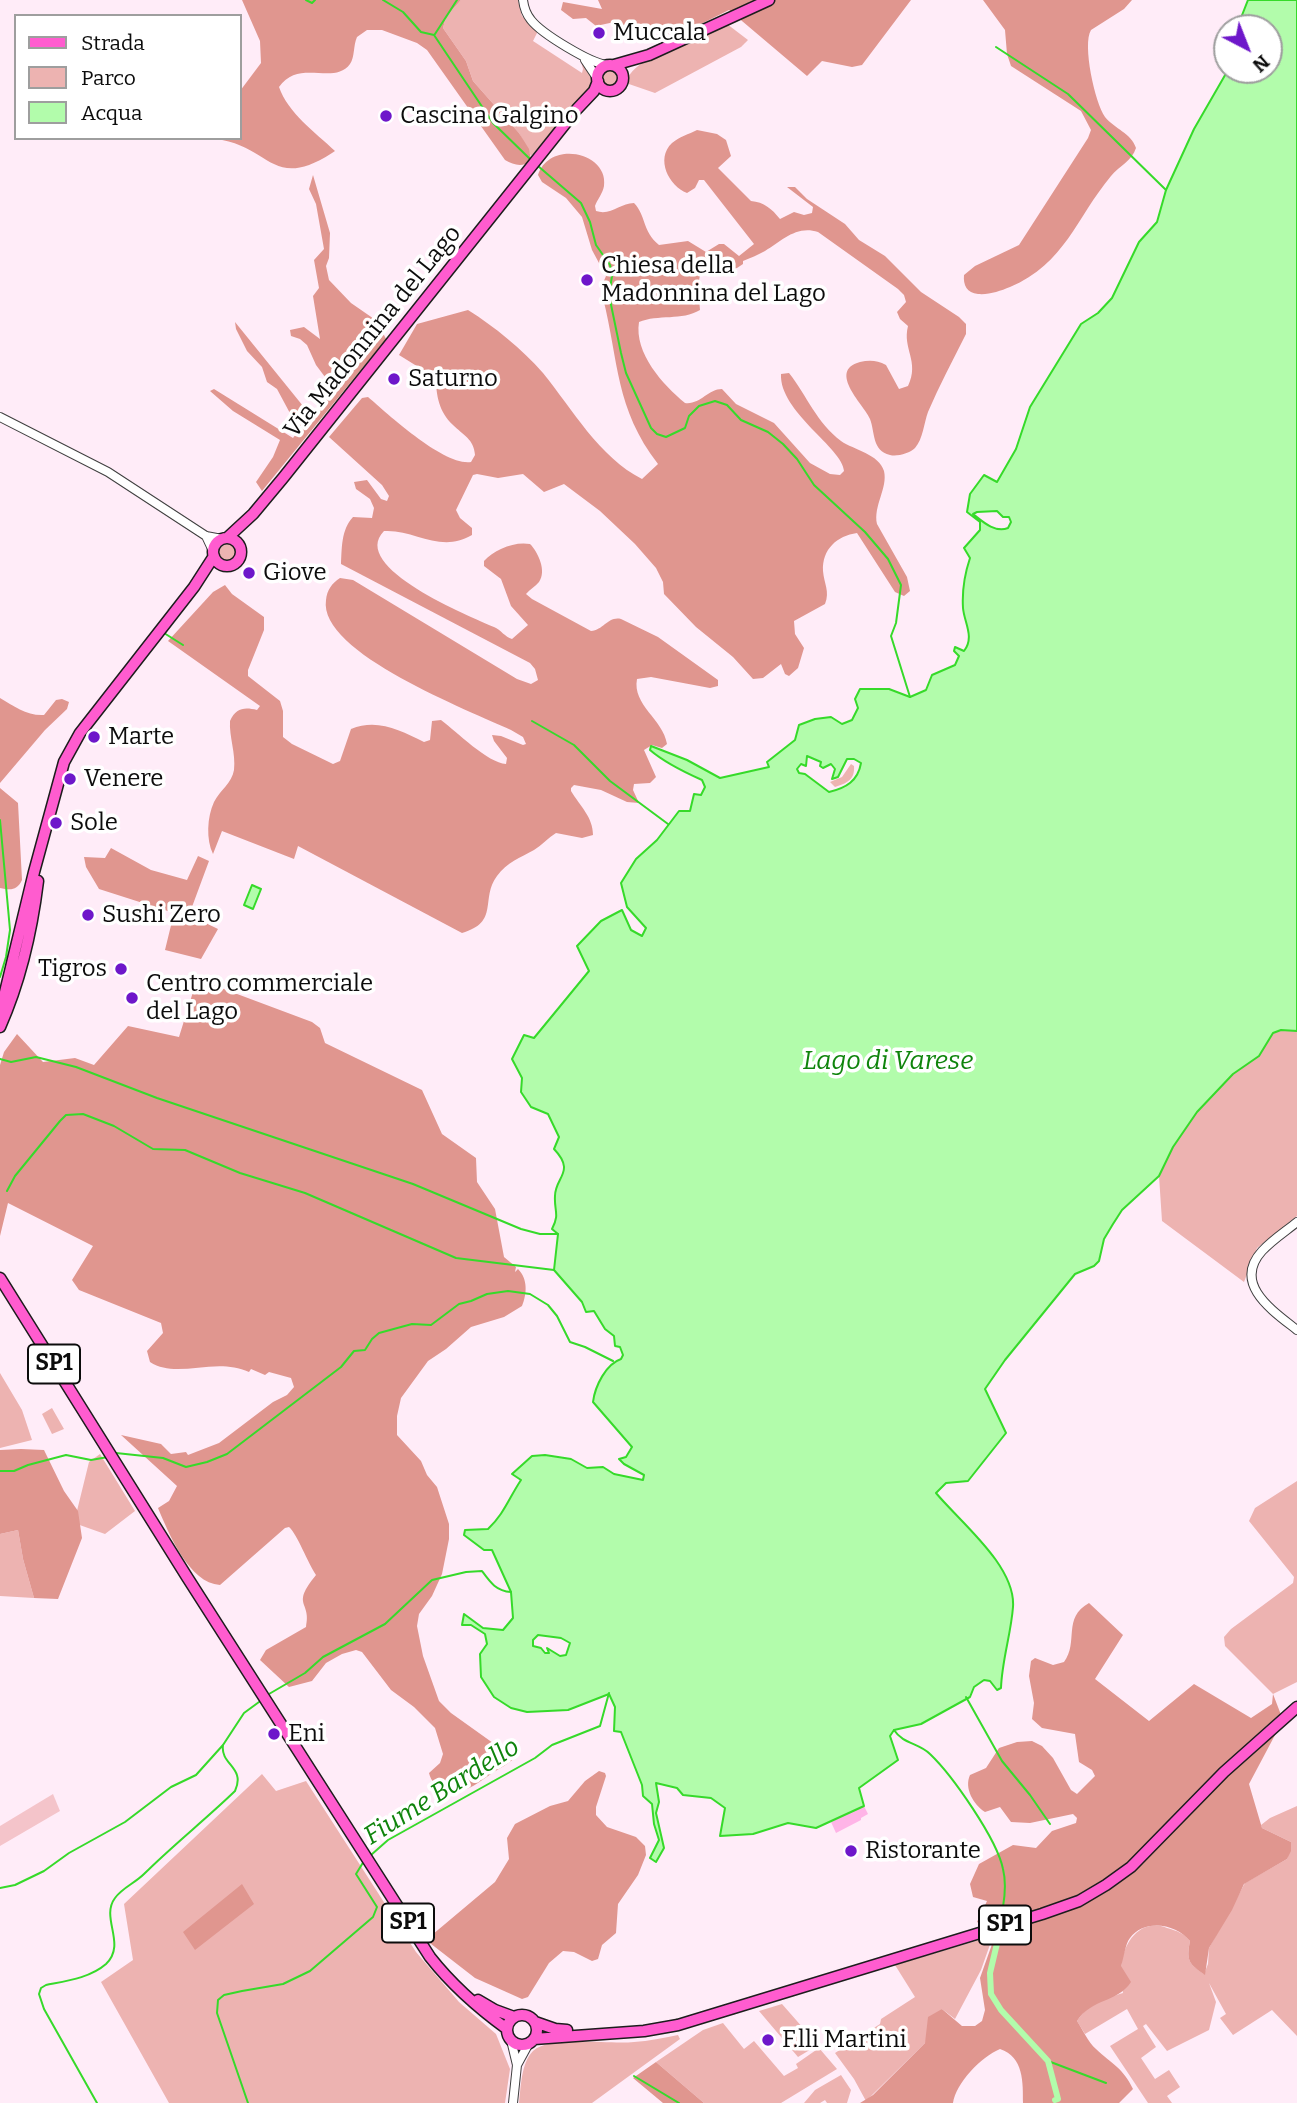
<!DOCTYPE html>
<html>
<head>
<meta charset="utf-8">
<style>
	body { margin:0 }
	#map { position:relative; width:1297px; height:2103px; overflow:hidden; background:#ffecf8; font-family:Bitter,serif }
	canvas { display:block }
	.legend { position:absolute; left:14px; top:14px; width:228px; height:126px; box-sizing:border-box; background:#fff; border:2px solid #9e9e9e; margin:0; padding:9px 12px; list-style:none; font-size:21px; color:#0c0c0c }
	.legend li { display:flex; align-items:center; gap:14px; height:35px }
	.legend b { width:35px; border:2px solid #9e9e9e }
	.north { position:absolute; left:1213px; top:14px; width:70px; height:70px; box-sizing:border-box; background:#fff; border:2px solid #9e9e9e; border-radius:50%; rotate:138deg; font-size:19px; font-weight:700; line-height:28px; text-align:center; color:#0c0c0c }
	.north::after { content:''; display:block; margin:auto; width:24px; height:32px; background:#6e17ca; clip-path:polygon(50% 0,100% 100%,50% 72%,0 100%) }
</style>
</head>
<body>
<div id="map">
<canvas width="1297" height="2103"></canvas>
<ul class="legend">
<li><b style="height:9px;background:#ff5ccf"></b>Strada</li>
<li><b style="height:19px;background:#edb3b1"></b>Parco</li>
<li><b style="height:19px;background:#b2fcab"></b>Acqua</li>
</ul>
<div class="north">N</div>
</div>
<script>
const context = document.querySelector('canvas').getContext('2d');
context.lineJoin = 'round';
function fillPath(path, color) { context.fillStyle = color; context.fill(path, 'evenodd'); }
function strokePath(path, color, width, dash) { context.strokeStyle = color; context.lineWidth = width; context.lineCap = dash ? 'butt' : 'round'; context.setLineDash(dash || []); context.stroke(path); }
function label(font, color, halo, rows, align = 'center') {
  context.font = font + ' Bitter,serif'; context.lineWidth = 7; context.setLineDash([]); context.textBaseline = 'middle'; context.strokeStyle = halo; context.fillStyle = color; for (const [text, x, y, turn = 0] of rows) {
    context.save(); context.translate(x, y); context.rotate((+turn || 0) * Math.PI / 180); context.textAlign = isNaN(turn) ? turn : align; if (halo) context.strokeText(text, 0, 0); context.fillText(text, 0, 0); context.restore();
  }
}
fillPath(new Path2D(`
	M461 0H518L522 16 538 31 533 41 582 73 583 69 580 58 594 78 593 86 531 156 519 133 473 81 466 61 443 28 446 17Z
	M727 24 748 40 741 47 655 93 626 83C631 57 703 34 727 24Z
	M602 78a8 8 0 1 1 16 0a8 8 0 1 1-16 0Z
	M219 553a9 9 0 1 1 18 0a9 9 0 1 1-18 0Z
	M851 764 854 766C855 780 847 783 835 787L830 782 842 777Z
	M1281 1030 1297 1031V1216L1257 1248 1244 1282 1162 1221 1159 1176 1173 1147 1197 1112 1233 1074 1259 1056 1273 1033Z
	M0 1373 22 1410 32 1440 0 1448Z
	M52 1408 64 1429 52 1434 42 1414Z
	M100 1454 135 1511 105 1534 74 1523 89 1462Z
	M1297 1481V1682L1273 1694 1225 1646 1224 1637 1231 1629 1293 1583 1294 1577 1249 1521 1255 1508Z
	M18 1530 23 1559 34 1598 0 1596V1534Z
	M262 1774 276 1791 306 1781 416 1952 459 2002 496 2034 510 2069 505 2103H169L101 1982 133 1960 124 1904Z
	M1297 1806V2036L1272 2010 1233 2035 1220 2018 1226 2014 1209 1983 1216 2002 1209 2030 1167 2051 1146 2024 1143 2026 1156 2047 1141 2058 1155 2079 1169 2070 1180 2087 1167 2096 1172 2103H1148L1110 2046 1138 2029 1127 2009 1085 2034 1077 2021C1088 2004 1104 1999 1123 1993 1122 1985 1120 1974 1121 1966 1124 1941 1141 1918 1167 1928 1177 1931 1184 1933 1190 1941 1186 1960 1189 1964 1204 1974L1208 1964 1209 1948 1245 1883 1287 1859 1291 1842 1262 1828 1261 1825 1270 1818Z
	M993 1936 981 1970 955 2019 942 2009 925 2043 866 2101 854 2079 835 2053 880 2024 881 2019 915 1997 895 1965Z
	M782 2004 818 2045 798 2057 759 2011Z
	M723 2023 744 2049 754 2041 784 2076 798 2068 796 2064 819 2048 837 2069 781 2103H704L656 2062 703 2030Z
	M678 2035 680 2039 592 2103H519C521 2087 521 2063 533 2051 550 2035 610 2045 634 2042 649 2041 663 2038 678 2035Z
	M841 2075 851 2090 847 2103H827L825 2100 820 2103H804L815 2090Z`), '#edb3b1');
fillPath(new Path2D(`
	M242 0H461L446 17 443 28 466 61 473 81 519 133 529 149 531 160C523 168 514 165 505 160L427 50 417 43 382 30H367L357 37C353 46 355 57 350 64 334 86 299 58 279 87 288 113 315 132 335 151L332 153C271 192 271 145 215 139L240 138V91L261 63 260 41Z
	M598 0H911L862 65 852 67 822 61 807 76 729 10 675 37 656 27 629 37 619 21 596 26 586 18 573 19 561 10 563 2 602 9Z
	M983 0H1132L1124 9 1091 30C1082 44 1095 103 1105 117 1115 129 1131 133 1136 148 1132 161 1119 166 1111 176 1076 218 1065 264 1010 287 1000 291 989 295 978 294 967 293 963 285 964 275L975 266 1019 245 1088 138 1091 130 1081 111 1011 66 1007 54 1005 30Z
	M697 130 717 134 726 140 731 156 718 168 751 201C764 202 772 209 780 219L794 212 804 215 812 213 813 207 787 187H795L807 199 845 224 859 240 885 256 921 292 959 317 966 324V334C953 360 939 386 928 412 924 423 923 439 915 448 910 453 897 457 890 455 872 451 875 432 870 419 866 407 826 371 860 362 869 360 877 360 886 365L899 389 908 386C920 361 902 349 908 326L900 319 897 312 906 302 904 295 898 289 818 232C796 225 782 241 765 251 758 255 750 258 743 261V264L737 268 700 275 698 286 700 310C682 321 658 314 639 322 634 353 663 385 685 403 700 405 708 389 722 389L736 404 774 423 810 463 830 474 840 475 844 471C843 448 779 412 781 374L789 373C807 396 817 423 841 441 854 450 879 454 884 471 888 488 873 506 877 524L907 577 910 591 904 596 895 592 857 533C837 536 822 549 823 571 824 584 830 591 825 604L794 621 795 634 804 648 798 668 789 676 785 674 781 664 763 678 753 679 733 657 696 627 664 594 663 582 656 568 635 544 600 511 564 484 544 492 523 474 498 478 477 474 473 475 456 510 460 518 472 528V535C440 554 415 529 384 531 348 567 471 617 494 627 501 630 505 637 512 639L528 625 511 606 501 579 484 566V561C494 550 514 541 530 544 538 552 547 571 539 582 535 587 530 589 526 594L532 599 591 631C604 630 608 616 621 619L658 637 718 680V686L710 688 651 677 637 679C632 705 663 719 667 744L662 748 652 745 644 750 656 777 650 783 634 784 633 790 639 803 627 802 601 790 574 785 571 788V791C580 806 593 817 593 835L582 838 556 833C548 838 542 845 534 850 520 858 507 862 497 876 480 899 500 922 462 933L298 846 294 859 222 831 213 854C206 840 207 817 214 802 220 790 232 783 234 770 236 753 229 737 230 721 236 708 244 707 257 710L260 706 168 641 213 592 225 585 232 594 264 617V630L248 670V676L280 701 283 711V737L292 744 333 764 340 761 351 729C377 718 400 730 424 742L430 740 432 721 441 720C457 732 488 763 506 764L507 758 494 741 492 735 501 736 523 745 526 744 523 737 511 730C471 711 318 653 326 600 327 590 332 583 340 578L353 580 517 679 531 684 538 680 535 669 530 663 341 564C342 548 341 530 353 517L372 518 374 508 370 499 356 489 354 482 367 480 381 499 387 501 389 496 382 485 329 437 362 398 368 397C389 415 444 466 471 462L475 455C474 439 463 435 453 425 439 412 436 395 436 378L399 355 417 324 468 310C495 327 522 349 543 373 573 410 599 457 642 479L658 464C615 408 619 362 603 298V283L606 276 592 250 582 217 566 198 542 182 538 175C550 139 609 153 604 186 603 193 597 200 595 206L596 211C611 216 620 203 634 203 646 215 642 231 659 245L688 241 706 252 719 244H724L739 256 754 244 704 180H699L695 188 687 193C669 186 655 159 672 143 679 137 689 134 697 130Z
	M313 175 330 233 329 258 326 266 329 280 351 303 377 321 386 339 262 491 256 482 273 457 280 440 233 411 210 391 214 389 293 438 299 430 277 389 267 382 262 367 247 351 236 329 235 322 303 406 308 416H313L323 404 331 385 316 365 307 345 300 339 291 336 290 330 304 327 320 339 313 296 319 288 314 260 324 249 316 204 309 189Z
	M0 698C14 706 27 716 44 715L56 700 62 699 69 702 67 709 45 730 0 783Z
	M0 788 18 803 22 880C17 891 10 890 0 888Z
	M111 848 151 870 187 880 198 856 209 861 189 915 218 929 201 959 165 950 174 913 99 889 86 867 84 857 105 858Z
	M197 979 312 1022 320 1028 325 1043 422 1090 442 1134 476 1158 477 1182 495 1209 504 1257 516 1267 515 1272 518 1269C528 1279 527 1294 522 1306L504 1317 471 1327 446 1349 428 1361 401 1398 397 1416V1435L421 1461 427 1475 437 1487 449 1524V1539L442 1574 432 1596 419 1614 417 1626 423 1656 439 1701 451 1713 514 1758C508 1765 499 1768 491 1774 476 1784 462 1797 444 1789 436 1785 431 1782 429 1773L440 1763 443 1754 435 1728 414 1707 391 1690 362 1652 356 1650 342 1654 326 1663 312 1681 289 1687 260 1660 266 1650 306 1627C312 1600 290 1607 316 1575 308 1563 297 1534 289 1527L285 1528 220 1585C189 1583 169 1534 158 1508L169 1501 177 1486 121 1435 161 1444 171 1454 186 1452 188 1455 219 1443 273 1402 287 1395 294 1387 291 1378 269 1372 265 1375 251 1369 249 1372C214 1356 178 1380 150 1362L147 1351 163 1333 161 1323 79 1290 72 1280 93 1246 8 1203 0 1236V1065L4 1052 17 1034 43 1062 75 1058 94 1065 128 1026 179 1037Z
	M21 1449 44 1450 64 1491 78 1511 82 1538 58 1599 34 1598 23 1559 18 1530 0 1534V1450Z
	M1089 1603 1123 1635 1095 1679 1149 1721 1194 1684 1251 1718 1272 1704 1273 1694 1283 1720 1249 1784 1262 1828 1291 1842V1851L1287 1859 1244 1884 1232 1910 1209 1948 1205 1975C1189 1964 1186 1961 1190 1941 1177 1924 1144 1918 1130 1938 1125 1944 1124 1958 1121 1966L1131 1982C1117 2003 1092 1998 1077 2021 1083 2030 1088 2042 1096 2049 1112 2064 1123 2068 1133 2089L1119 2103H1023C1023 2083 1024 2057 1000 2049 981 2057 956 2083 953 2103H860L873 2095 925 2043 928 2017 942 2009 962 2026H975L982 2021 985 2010 980 1978 996 1933 977 1922 987 1901 973 1897 970 1884 979 1864 1013 1845 1036 1848 1052 1831 1076 1823 1077 1818 1073 1814 1030 1823 1011 1822 1000 1807 985 1812C973 1804 964 1788 970 1775L986 1768 999 1748 1017 1742 1032 1741 1042 1746 1053 1758 1071 1790 1077 1794 1095 1776 1092 1770 1079 1762 1075 1734 1042 1728 1032 1719 1034 1703 1029 1676 1031 1661 1035 1658 1053 1665 1064 1662C1079 1642 1062 1618 1089 1603Z
	M599 1771 605 1773 606 1776 596 1807V1815L607 1827 636 1837 645 1846 646 1855 638 1875 618 1904 616 1933 602 1945 598 1959 592 1961 574 1952 563 1951 549 1963 528 1997 522 1999 475 1978 426 1940 495 1882 509 1859 507 1838 515 1824 550 1806 568 1801 585 1781Z
	M242 1884 254 1904 195 1950 183 1932Z
	M656 2062 704 2103H663L633 2078Z`), '#e0968f');
fillPath(new Path2D(`
	M864 1806 868 1814 861 1818V1820L836 1833 831 1822Z`), '#ffb4e7');
fillPath(new Path2D(`
	M53 1794 60 1811 0 1846V1826Z`), '#f4c4ca');
const water = new Path2D(`
	M1248 0H1297V1031L1281 1030 1273 1033 1259 1056 1233 1074 1197 1112 1173 1147 1159 1176 1122 1210 1113 1224 1104 1239 1099 1261 1094 1266 1075 1274 1005 1360 985 1389 1006 1433 968 1481 946 1483 936 1493C960 1522 1016 1566 1013 1607 1011 1634 1002 1660 1001 1688L997 1690 990 1681 984 1680 974 1687 970 1697 921 1724 894 1730 890 1736 898 1760 859 1788 864 1806 816 1828 788 1823 753 1834 720 1836 725 1808 711 1798 683 1795 677 1788 656 1783 659 1802 656 1813 664 1848 656 1862 650 1858 659 1840 654 1824 652 1804 643 1796 642 1785 621 1732 614 1731 615 1707 609 1694 568 1710 527 1712 511 1708 494 1697 481 1677 480 1654 487 1644 485 1634 471 1625H462L464 1614 483 1628 503 1630 513 1618 511 1592 492 1550H484L464 1535 465 1530 488 1529C504 1514 509 1498 521 1480L512 1474 532 1456 545 1455 571 1459 587 1468 603 1467 614 1474 643 1480 644 1475 624 1464 619 1459 626 1457 632 1447 593 1402C595 1386 606 1364 621 1359L623 1355 620 1347 615 1346 614 1336 605 1329 594 1311 586 1312 582 1302 554 1270 558 1234 552 1229C560 1214 554 1211 555 1196 555 1177 576 1172 554 1149L559 1137 548 1114 531 1107 521 1092 522 1078 512 1059 524 1035 534 1038 589 971 577 946 601 921 622 910 631 930 642 936 646 928 627 907 621 883 636 859 657 840 679 811H690L694 794 701 795 705 787 702 780C684 772 665 763 650 750L651 746 687 760 720 778 769 767 767 762 795 740 799 725 815 719 831 717 842 724 852 720 858 708 855 699 860 689H889L910 697 926 690 932 675 955 665 959 656 954 651 955 647 964 651C975 637 964 622 963 608 962 592 965 573 970 558L964 548 980 530V522L967 512 970 494 984 475 997 482 1016 449 1030 407 1081 324 1098 313 1112 298 1139 242 1157 222 1166 190 1194 129 1228 70H1269V28H1237ZM997 511 1003 517H1009L1011 522 1008 528C995 533 983 522 973 514L977 512ZM807 756 821 762 820 766 823 768 831 764 835 769 832 779 838 777 847 759H854L861 763C858 781 846 788 829 792L805 774 799 773 797 769 801 764 806 766ZM538 1635 561 1638 570 1643 566 1655 560 1656 547 1648 549 1653H545L541 1648 533 1646V1640Z
	M252 885 261 889 253 909 244 905Z`);
fillPath(water, '#b2fcab');
strokePath(water, '#36da2a', 2);
strokePath(new Path2D(`
	M306 0 312 3 315 0
	M383 0 403 12 421 32 434 35 493 123 531 160
	M435 34 457 0
	M996 47 1068 94 1166 190
	M538 166 581 203 590 222 596 245 610 265 612 276 609 295 621 353 626 373 651 428 657 434 666 437 685 428 689 416 699 406 715 401 727 405 741 420 768 432 783 444 797 459 814 485 865 532 888 559 901 585 896 623 891 636 910 697
	M164 633 183 645
	M532 721 574 745 610 781 668 824
	M0 820 10 930 6 957 0 977
	M0 1059 11 1062 36 1057 76 1067 157 1098 413 1184 521 1229 540 1234H558
	M7 1191 15 1176 60 1121 66 1115 83 1114 114 1126 153 1149 185 1150 240 1173 305 1193 456 1258 554 1270
	M116 1453 163 1458 186 1467 207 1462 227 1454 341 1367 354 1351 365 1350 372 1339 379 1333 412 1324 431 1325 459 1304 471 1301 487 1294 508 1291 530 1294 548 1305 557 1316 570 1342 585 1347 613 1361
	M0 1471H14L28 1465 66 1455 91 1460 108 1457
	M269 1694 305 1673 323 1657 385 1624 432 1580 466 1572 482 1571C490 1582 496 1591 511 1592
	M966 1697 1002 1761 1030 1795 1050 1824
	M894 1730C903 1744 919 1743 930 1754 952 1775 997 1839 1003 1869 1006 1881 1005 1895 1003 1907
	M371 1855 388 1840 535 1758 552 1745 600 1726 609 1693
	M0 1888 15 1885 44 1871 69 1853 125 1822 171 1787 196 1775 223 1745 244 1713 259 1702
	M1048 2061 1106 2083
	M634 2076 679 2103
	M97 2103 44 2009 39 1994 41 1988 46 1985C66 1981 90 1978 106 1964 127 1944 100 1918 115 1898 122 1888 135 1883 144 1874 173 1845 205 1820 235 1791 246 1767 220 1765 223 1745
	M248 2103 217 2013 218 2000 224 1995 242 1991 283 1984 310 1971 373 1917 377 1907 356 1874 364 1861`), '#36da2a', 2);
strokePath(new Path2D(`
	M999 1935 990 1973 991 1994 1001 2010 1048 2061 1058 2099 1055 2100`), '#b2fcab', 6);
const minor = new Path2D(`
	M523 0C524 8 526 14 531 20 542 34 590 63 607 65
	M585 60 597 78
	M0 417 108 472 206 536 222 539
	M206 536 213 551
	M1297 1222C1286 1231 1272 1240 1262 1251 1232 1284 1273 1311 1297 1330
	M511 2040 517 2065 513 2103
	M517 2065 529 2043`);
const major = new Path2D(`
	M597 78a13 13 0 1 1 26 0a13 13 0 1 1-26 0Z
	M614 65 649 55 769 0
	M213 552a14 14 0 1 1 28 0a14 14 0 1 1-28 0Z
	M227 538 253 514 283 478 577 109 594 91 598 81
	M0 1013 34 872 64 762 80 733 194 587 214 556
	M0 1027C20 982 32 930 38 881
	M0 1278 187 1577 430 1957C452 1985 478 2008 507 2029
	M478 2000 495 2010 514 2017
	M507 2030a15 15 0 1 1 30 0a15 15 0 1 1-30 0Z
	M535 2022 555 2029 567 2030
	M534 2039 644 2031 678 2025 1042 1914 1079 1901 1106 1885 1131 1867 1224 1772 1297 1707`);
strokePath(minor, '#3f3f3f', 10);
strokePath(major, '#1d1d1d', 13);
strokePath(minor, '#fff', 8);
strokePath(major, '#ff5ccf', 10);
for (const [x, y, r, color] of [
	[599,33,7,"#6e17ca"],
	[386,116,7,"#6e17ca"],
	[587,280,7,"#6e17ca"],
	[394,379,7,"#6e17ca"],
	[249,573,7,"#6e17ca"],
	[94,737,7,"#6e17ca"],
	[70,779,7,"#6e17ca"],
	[56,823,7,"#6e17ca"],
	[88,915,7,"#6e17ca"],
	[121,969,7,"#6e17ca"],
	[132,998,7,"#6e17ca"],
	[274,1734,7,"#6e17ca"],
	[851,1851,7,"#6e17ca"],
	[768,2040,7,"#6e17ca"]
]) { const dot = new Path2D(); dot.arc(x, y, r, 0, 2 * Math.PI); context.fillStyle = color; context.fill(dot); strokePath(dot, '#fff', 2.5); }
for (const [x, y, w] of [
	[54,1364,52],
	[408,1923,52],
	[1005,1925,52]
]) { const box = new Path2D(); box.roundRect(x - w / 2, y - 19.5, w, 39, 5); context.fillStyle = '#fff'; context.fill(box); strokePath(box, '#0c0c0c', 2); }
label('bold 23px', '#0c0c0c', null, [
	["SP1",54,1364],
	["SP1",408,1923],
	["SP1",1005,1925]
]);
label('24px', '#0c0c0c', '#fff', [
	["Muccala",613,33],
	["Cascina Galgino",400,116],
	["Chiesa della",601,266],
	["Madonnina del Lago",601,294],
	["Saturno",408,379],
	["Giove",263,573],
	["Marte",108,737],
	["Venere",84,779],
	["Sole",70,823],
	["Sushi Zero",102,915],
	["Tigros",107,969,"right"],
	["Centro commerciale",146,984],
	["del Lago",146,1012],
	["Eni",288,1734],
	["Ristorante",865,1851],
	["F.lli Martini",782,2040]
], 'left');
label('24px', '#0c0c0c', '#fff', [
	["Via Madonnina del Lago",373,332,-51]
]);
label('italic 26px', '#0f840c', '#fff', [
	["Lago di Varese",888,1062],
	["Fiume Bardello",442,1792,-32]
]);
</script>
</body>
</html>
